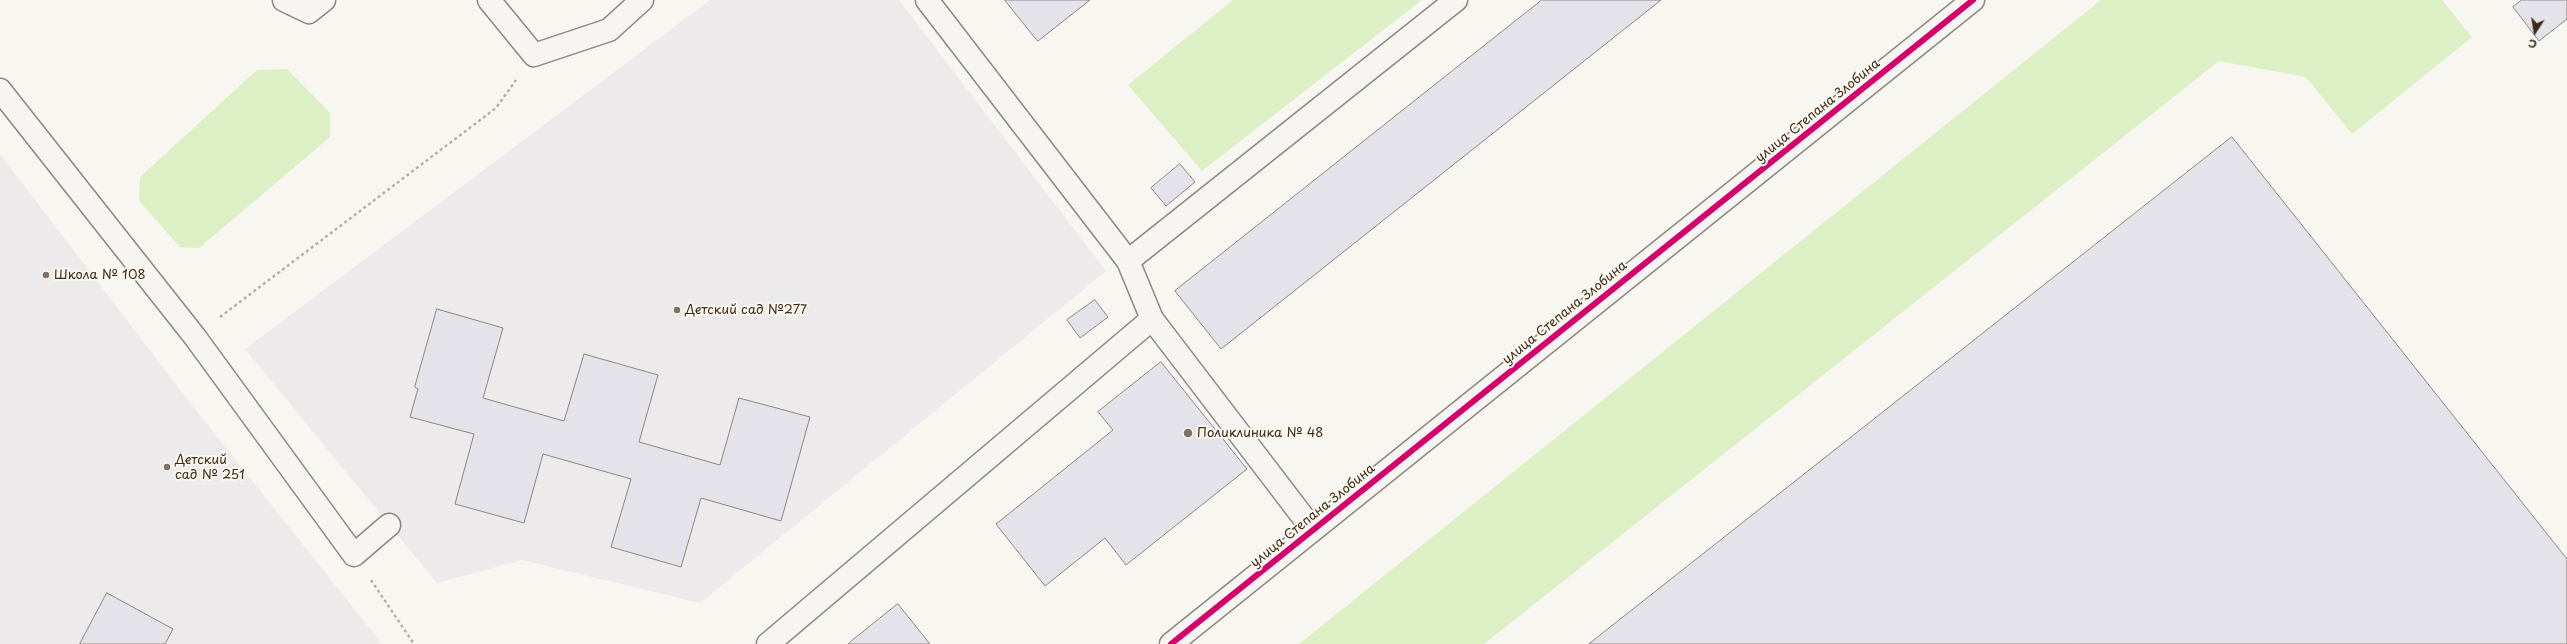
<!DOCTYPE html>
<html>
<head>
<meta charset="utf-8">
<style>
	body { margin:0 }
	#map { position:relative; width:2567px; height:644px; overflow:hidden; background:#f8f6f0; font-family:"Playpen Sans",sans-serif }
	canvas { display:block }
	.north { position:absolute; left:2515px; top:12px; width:40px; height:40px; -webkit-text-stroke:3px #fbf7ec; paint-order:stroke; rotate:192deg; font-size:11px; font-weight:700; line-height:16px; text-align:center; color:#3b2a1e }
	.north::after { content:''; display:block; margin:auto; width:14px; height:18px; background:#3b2a1e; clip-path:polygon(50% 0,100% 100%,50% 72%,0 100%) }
</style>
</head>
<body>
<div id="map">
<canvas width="2567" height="644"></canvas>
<div class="north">С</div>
</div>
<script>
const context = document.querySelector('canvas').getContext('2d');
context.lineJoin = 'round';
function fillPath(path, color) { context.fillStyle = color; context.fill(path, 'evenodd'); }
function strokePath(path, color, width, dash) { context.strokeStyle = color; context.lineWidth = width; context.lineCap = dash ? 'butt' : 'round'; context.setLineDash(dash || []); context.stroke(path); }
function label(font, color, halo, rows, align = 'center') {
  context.font = font + ' "Playpen Sans",sans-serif'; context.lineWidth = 4; context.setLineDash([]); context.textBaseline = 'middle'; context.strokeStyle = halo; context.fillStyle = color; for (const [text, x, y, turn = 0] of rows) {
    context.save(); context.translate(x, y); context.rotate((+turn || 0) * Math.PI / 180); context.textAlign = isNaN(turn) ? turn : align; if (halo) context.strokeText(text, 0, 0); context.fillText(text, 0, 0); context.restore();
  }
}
fillPath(new Path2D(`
	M710 0H899L1106 271 700 603 522 560 437 583 245 349Z
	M0 154 184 395 382 644H0Z`), '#edeaeb');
fillPath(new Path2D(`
	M1233 0H1422L1202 171 1128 85Z
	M2101 0H2442L2472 37 2352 134 2306 77 2219 61 1484 644H1299Z
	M287 69 330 113V137L199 248 180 247 139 201 140 177 257 70Z`), '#ddefc5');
const building = new Path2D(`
	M1005 0H1090L1038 41Z
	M1542 0H1661L1221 349 1175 291Z
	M2522 0H2567V19L2539 41 2513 7Z
	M2232 137 2567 559V644H1589Z
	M1180 164 1195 182 1166 206 1151 188Z
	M1095 300 1108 317 1080 338 1067 320Z
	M437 309 503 328 483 398 564 421 584 354 658 375 639 442 720 465 739 398 810 417 781 521 701 498 681 567 611 547 631 479 543 454 524 523 455 504 474 434 410 417 418 389 415 387Z
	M1161 362 1247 469 1126 565 1105 538 1045 586 996 524 1113 430 1098 412Z
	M107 593 173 629 165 644H80Z
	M898 604 930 644H848L850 642Z`);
fillPath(building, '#e5e3ea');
strokePath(building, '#8b8781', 1);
const minor = new Path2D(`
	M284 0 309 12 324 0
	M489 0 534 55 609 30 642 0
	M0 90 195 337 354 555 389 525
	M1128 261 1456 0
	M1152 319 1313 530
	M768 644 1152 319 1128 261 927 0
	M1171 644 1973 0`);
strokePath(minor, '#8b8781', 25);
strokePath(new Path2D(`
	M220 317 496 108 516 80
	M371 580 414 644`), '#b3b0ac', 2.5, [3, 3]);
strokePath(minor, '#f6f5f1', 22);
strokePath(new Path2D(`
	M1171 644 1973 0`), '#d6006c', 6);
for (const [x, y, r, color] of [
	[46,275,4,"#7d7168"],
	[677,310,4,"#7d7168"],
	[1188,433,5,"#7d7168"],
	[167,467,4,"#7d7168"]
]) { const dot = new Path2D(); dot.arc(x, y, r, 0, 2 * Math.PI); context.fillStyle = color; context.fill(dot); strokePath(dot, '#fbf7ec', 1.5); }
label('13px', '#3b2a1e', '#fbf7ec', [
	["улица Степана Злобина",1818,111,-39],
	["улица Степана Злобина",1565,313,-39],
	["улица Степана Злобина",1313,516,-39]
]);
label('13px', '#3b2a1e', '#fbf7ec', [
	["Школа № 108",54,275],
	["Детский сад №277",685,310],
	["Поликлиника № 48",1197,433],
	["Детский",175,460],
	["сад № 251",175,475]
], 'left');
</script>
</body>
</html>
